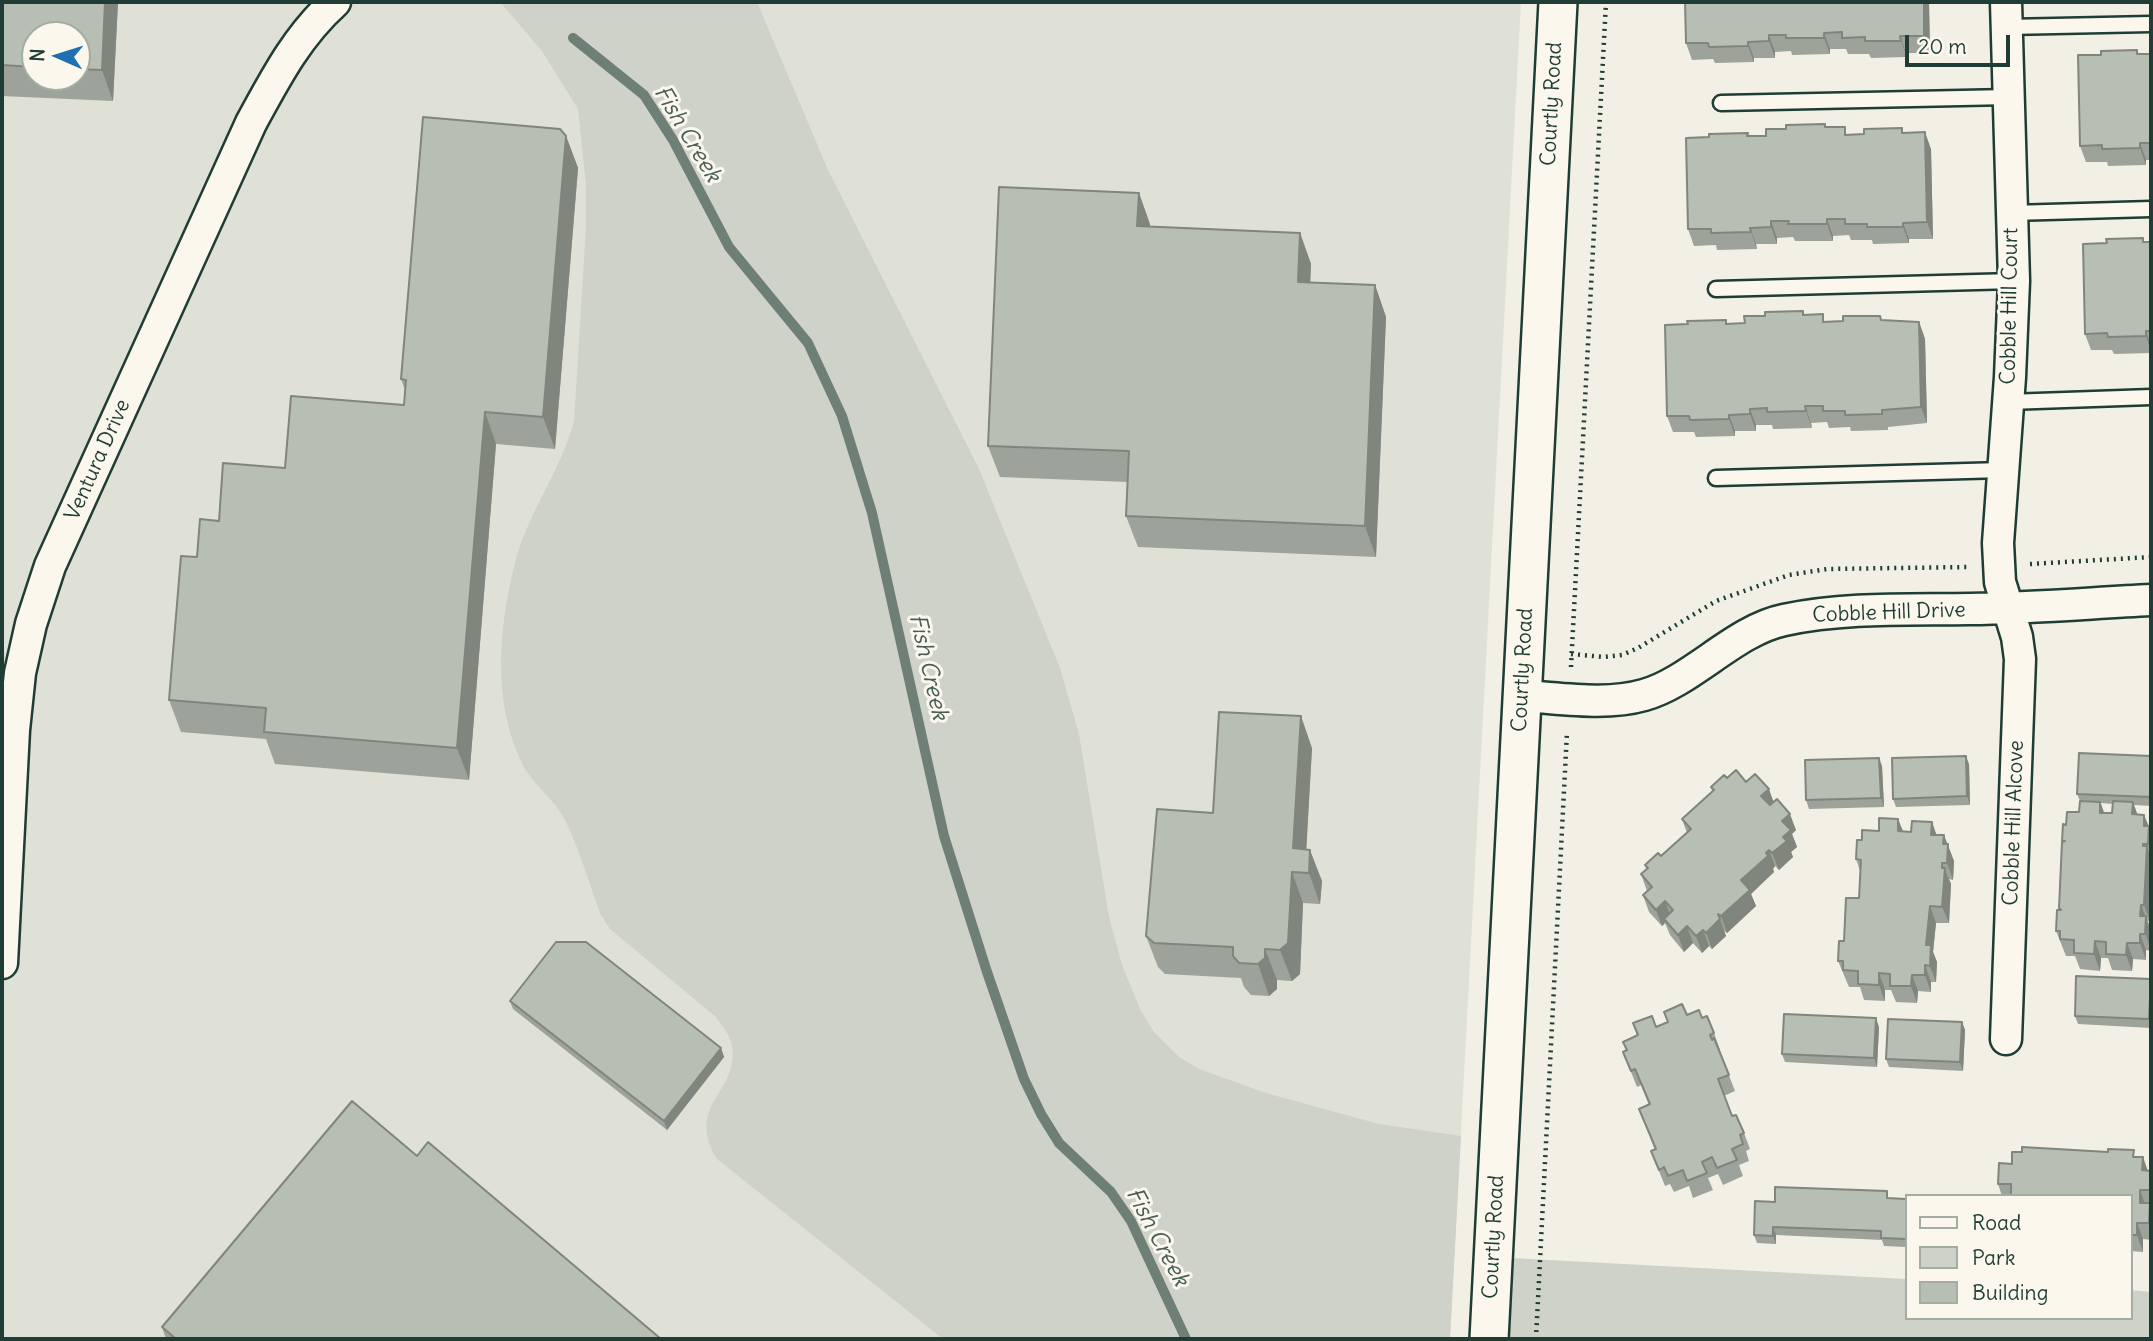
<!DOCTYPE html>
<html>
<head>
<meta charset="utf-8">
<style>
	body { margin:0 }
	#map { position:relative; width:2153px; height:1341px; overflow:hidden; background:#f2f0e5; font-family:Delius,sans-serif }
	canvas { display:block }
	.frame { position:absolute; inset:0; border:4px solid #1f3d34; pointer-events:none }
	.legend { position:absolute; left:1905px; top:1194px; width:228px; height:126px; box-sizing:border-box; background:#fbf7ec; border:2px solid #a3ada2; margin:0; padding:9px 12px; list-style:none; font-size:21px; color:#1f3d34 }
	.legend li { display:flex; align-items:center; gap:14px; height:35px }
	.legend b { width:35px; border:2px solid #a3ada2 }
	.north { position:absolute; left:21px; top:21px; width:70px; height:70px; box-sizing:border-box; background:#fbf7ec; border:2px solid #a3ada2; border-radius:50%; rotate:273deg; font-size:19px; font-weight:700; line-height:28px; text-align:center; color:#1f3d34 }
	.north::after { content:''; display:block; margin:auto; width:24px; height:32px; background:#1f6fb2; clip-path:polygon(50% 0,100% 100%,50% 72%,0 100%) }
	.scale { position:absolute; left:1905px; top:35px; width:105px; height:32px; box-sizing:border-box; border:4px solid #1f3d34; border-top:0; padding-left:9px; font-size:21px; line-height:24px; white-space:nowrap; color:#1f3d34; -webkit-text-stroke:5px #fbf7ec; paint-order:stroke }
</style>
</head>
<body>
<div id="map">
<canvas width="2153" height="1341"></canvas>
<div class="frame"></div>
<ul class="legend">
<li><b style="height:9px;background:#fbf7ec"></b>Road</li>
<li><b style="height:19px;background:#cfd2c8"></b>Park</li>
<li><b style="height:19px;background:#b7beb3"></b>Building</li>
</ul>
<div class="north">N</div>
<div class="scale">20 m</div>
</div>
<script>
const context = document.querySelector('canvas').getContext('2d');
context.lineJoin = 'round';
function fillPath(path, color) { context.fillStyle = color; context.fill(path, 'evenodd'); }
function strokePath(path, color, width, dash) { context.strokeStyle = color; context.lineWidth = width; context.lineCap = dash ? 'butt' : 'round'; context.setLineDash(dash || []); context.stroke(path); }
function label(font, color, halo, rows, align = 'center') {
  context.font = font + ' Delius,sans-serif'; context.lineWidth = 6; context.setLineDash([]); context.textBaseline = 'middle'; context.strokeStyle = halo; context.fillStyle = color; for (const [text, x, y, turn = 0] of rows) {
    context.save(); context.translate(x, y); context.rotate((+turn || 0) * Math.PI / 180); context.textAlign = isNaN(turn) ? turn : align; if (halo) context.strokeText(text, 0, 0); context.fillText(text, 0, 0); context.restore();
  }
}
fillPath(new Path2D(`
	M2 2H1521L1450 1339H2ZM35 35H77V77H35Z`), '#e0e1d6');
fillPath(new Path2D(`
	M500 2H757L828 170 979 469 1060 668 1079 734 1109 917 1122 965 1141 1011 1154 1032 1179 1057 1199 1069 1266 1093 1379 1124 1461 1136 1450 1339H943L717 1159C684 1104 740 1092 732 1046 730 1035 722 1026 716 1017L610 929 601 915C589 884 580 850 565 820 554 798 531 784 521 761 492 700 499 626 515 563 528 512 561 471 574 421L586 227V185L578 109 542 51Z
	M1493 1257 1906 1279V1318H2130V1290L2151 1292V1339H1489Z`), '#cfd2c8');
strokePath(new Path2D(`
	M573 38 644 95 673 140 729 247 808 343 842 416 872 513 944 836 987 972 1024 1079 1041 1114 1059 1143 1111 1192 1131 1221 1186 1339`), '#6e7f75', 10);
const service = new Path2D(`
	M2007 27 2151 24
	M1721 103 2009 97
	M2012 213 2151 209
	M1716 289 2014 281
	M2008 402 2151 397
	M1716 478 2003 470`);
const minor = new Path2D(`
	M1522 696C1560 698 1606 706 1644 695 1691 682 1735 630 1784 620 1845 607 1908 610 1970 609 2031 608 2091 603 2151 600
	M2 963 14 730 20 673 31 624 50 566 251 123C275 79 297 36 335 2
	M2006 1039 2020 659 2017 637 2000 582 1998 543 2010 377 2014 281 2006 2`);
const tertiary = new Path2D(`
	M1489 1339 1558 2`);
strokePath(service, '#1f3d34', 19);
strokePath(minor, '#1f3d34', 35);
strokePath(tertiary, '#1f3d34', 42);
strokePath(new Path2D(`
	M2030 564 2151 557
	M1571 654 1604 657 1622 655 1638 648 1716 601 1789 575 1827 569 1969 567
	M1571 667 1606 2
	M1536 1339 1567 732`), '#1f3d34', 4.5, [2, 5]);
strokePath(service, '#fbf7ec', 14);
strokePath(minor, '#fbf7ec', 30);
strokePath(tertiary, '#fbf7ec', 37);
fillPath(new Path2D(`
	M2 2H118L113 101 2 96ZM35 35H77V77H35Z
	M1685 2H1929L1930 53H1906L1907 57 1871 58 1869 54H1848L1846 49H1830V54L1792 55 1791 51 1775 52V58H1754V62L1715 63 1713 59 1692 60 1686 43Z
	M2137 50 2139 54H2151V160H2146V165L2108 166 2107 162H2086L2080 146 2101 55Z
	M1827 127 1848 135 1904 133 1931 149 1933 239H1909V243L1873 244 1872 240H1851L1849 235 1833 236V241H1795L1793 237 1777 238V244H1756L1757 249 1717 250 1716 245 1694 246 1688 229 1709 137 1748 133 1749 136H1766Z
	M566 136 578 168 555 449 496 444 469 780 275 764 266 739 181 732 169 700 197 557 219 521 285 468 404 405 405 390 401 379Z
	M1139 193 1150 226 1300 233 1311 264 1310 283 1375 285 1386 317 1376 557 1138 547 1126 516 1128 482 1000 477 988 446Z
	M2144 242H2151V353L2114 354 2112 350H2091L2085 334Z
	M1804 315 1826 322 1882 320 1919 322 1925 339 1927 423 1888 427V430L1851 431 1850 427 1829 428 1827 422 1811 423 1812 428 1773 429 1772 425H1756V431H1735V436L1696 437 1694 432H1673L1667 416 1688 324 1745 323Z
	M1312 748 1306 849 1322 881 1320 904 1303 903 1300 974 1292 981 1277 980V989L1269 996 1251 995 1244 987 1241 978 1165 974 1158 967 1146 936 1213 813Z
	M2151 756V806L2134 805 2137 814 2149 826 2151 831V889L2150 921H2148L2151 931V951L2146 950V960L2133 959 2132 971 2112 970 2108 958H2101L2100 971 2080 969 2075 956H2066L2056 931 2060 910 2059 908 2062 841 2066 825 2079 812 2080 801 2077 794ZM2101 803 2113 804 2112 813H2104Z
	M1969 764 1970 805 1896 807 1893 799Z
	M1882 766 1884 807 1809 809 1806 800Z
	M1727 778 1746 782 1774 802 1796 830 1792 834 1797 847 1791 852 1793 857 1779 870 1775 866 1773 869 1774 872 1751 894 1756 906 1727 933 1724 931 1726 936 1712 949 1709 946 1702 953 1693 943 1684 952 1670 935 1665 923 1662 926 1649 912 1643 895 1647 891 1641 874 1646 869 1645 865 1661 856 1687 833 1682 819 1712 791 1711 787Z
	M1898 819 1903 832H1911L1932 822 1936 835 1947 844 1954 861 1953 880 1949 879 1951 884 1949 923H1936L1933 952 1937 962 1936 982H1931V992L1918 991 1917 1003 1896 1002 1891 990H1885V1001L1864 1000 1860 987H1849L1838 961 1859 898 1860 871 1856 859 1862 840Z
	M2151 979V1028L2078 1024 2075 1016Z
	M510 1001 721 1048 724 1057 667 1130 513 1009Z
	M1664 1012 1702 1018 1714 1033 1720 1050H1719L1735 1091 1724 1096 1732 1116 1744 1133 1750 1149 1746 1151 1749 1161 1739 1165 1743 1176 1723 1185 1718 1174 1708 1178 1713 1190 1693 1198 1689 1186 1674 1192 1670 1184 1665 1186 1651 1151 1655 1150 1639 1109 1649 1105 1641 1085 1637 1087 1623 1052 1626 1050 1637 1035 1633 1023 1656 1027 1668 1022Z
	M1962 1022 1965 1030 1963 1071 1889 1067 1886 1059Z
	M1879 1027 1877 1067 1785 1062 1782 1054Z
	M417 1156 661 1339H166L162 1327Z
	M2136 1157 2148 1171H2151V1240L2143 1239V1252L2131 1251 2130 1256V1196H2002L1998 1184 2012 1164Z
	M1890 1198 1906 1199V1247L1884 1246 1882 1240 1776 1235V1244L1757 1243 1754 1235 1775 1202Z`), '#9da39a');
fillPath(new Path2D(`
	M105 2H118L113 101 102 70Z
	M1924 2H1929L1930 53 1924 36Z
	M1824 33 1830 49V54L1824 38Z
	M1769 35 1775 52V58L1769 41Z
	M1900 36 1906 53 1907 57 1901 41Z
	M1748 42 1754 58V62L1748 46Z
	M1925 132 1931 149 1933 239 1927 222Z
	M566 136 578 168 555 449 543 417Z
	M2140 143 2146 160V165L2140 148Z
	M1139 193 1150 224 1149 257 1137 226Z
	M1827 219 1833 236V241L1827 224Z
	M1771 221 1777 238V244L1771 227Z
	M1903 223 1909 239V243L1903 227Z
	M1750 228 1756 244 1757 249 1751 232Z
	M1300 233 1311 264 1309 313 1298 282Z
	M1375 285 1386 317 1376 557 1365 526Z
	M1919 322 1925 339 1927 423 1921 407Z
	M2146 331 2151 346V351L2146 336Z
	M1805 406 1811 423 1812 428 1806 411Z
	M1750 409 1756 425V431L1750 414Z
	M485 412 496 444 469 780 457 748Z
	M1729 415 1735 431V436L1729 419Z
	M1301 716 1312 748 1305 873 1293 848Z
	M1966 756 1969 764 1970 805 1967 796Z
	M1879 758 1882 766 1884 807 1881 798Z
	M1769 789 1775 806 1767 813 1761 796Z
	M2100 802 2106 818 2100 813Z
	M2133 802 2139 819 2132 814Z
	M1790 814 1796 830 1792 834 1797 847 1791 852 1793 857 1779 870 1772 853 1783 837 1782 821Z
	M2144 815 2151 831V852L2144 826Z
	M1898 819 1905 836 1898 831Z
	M1932 822 1938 839 1931 835Z
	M1944 835 1954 861 1953 880 1947 863 1943 844Z
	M2143 844 2146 852 2147 846 2151 859 2150 921 2144 905Z
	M1310 850 1322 881 1320 904 1309 873Z
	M1769 850 1775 866 1773 869 1774 872 1751 894 1756 906 1727 933 1721 916 1741 880Z
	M1942 863 1951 884 1949 923 1942 907Z
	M1292 872 1303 903 1300 974 1292 981 1280 950Z
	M1665 901 1671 918 1664 919 1665 923 1662 926 1656 910Z
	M2141 905 2151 931V951L2140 916Z
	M1930 906 1936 923 1933 952 1937 962 1936 982 1930 966 1926 945Z
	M1720 919 1726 936 1712 949 1706 933Z
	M1687 926 1693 943 1684 952 1678 935Z
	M1703 930 1709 946 1702 953 1696 936Z
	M2140 934 2146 950V960L2140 943Z
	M2095 941 2101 958 2100 971 2094 954Z
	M2127 943 2133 959 2132 971 2126 955Z
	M1265 949 1277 980V989L1269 996 1258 964Z
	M1925 965 1931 982V992L1925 975Z
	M1879 973 1885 990V1001L1879 985Z
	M1912 975 1918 991 1917 1003 1911 986Z
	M2151 979V1025L2149 1019Z
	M1876 1018 1879 1027 1877 1067 1874 1058Z
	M1962 1022 1965 1030 1963 1071 1960 1062Z
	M721 1048 724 1057 667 1130 664 1121Z
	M2143 1157 2149 1174 2142 1170Z
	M2140 1190 2146 1207 2140 1203Z
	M2150 1203 2151 1208V1231L2149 1223Z
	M2137 1223 2143 1239V1252L2137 1235Z
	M1773 1227 1776 1235V1244L1773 1236Z`), '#80857d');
const building = new Path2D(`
	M2 2H105L102 70 77 69V35H35V67L2 65Z
	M1685 2H1924V36H1900L1901 41H1865V37L1842 38V32L1824 33V38H1786V35H1769V41L1748 42V46L1709 47 1708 43H1686Z
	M2137 50V54H2151V143H2140V148L2102 149V145L2080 146 2078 55H2101V51Z
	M423 117 560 129 566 136 543 417 485 412 457 748 264 732 266 708 169 700 181 556 197 557 200 519 219 521 223 463 285 468 291 396 404 405 406 380 401 379Z
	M1825 124V127H1845V135L1864 134V129L1902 128V133L1925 132 1927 222 1903 223V227H1867V224H1845V219H1827V224H1788L1789 221H1771V227L1750 228 1751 232 1711 233V229H1688L1686 138 1709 137V134L1748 133 1747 136H1766V129H1786V125Z
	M999 187 1139 193 1137 226 1300 233 1298 282 1375 285 1365 526 1126 516 1129 451 988 446Z
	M2143 238V242H2151V331H2146V336L2108 337 2107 333 2085 334 2083 244 2107 243 2106 239Z
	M1803 311V315L1823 314V322L1843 321V316H1880L1881 320 1919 322 1921 407 1882 410V414L1845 415V411H1823V406H1805L1806 411 1767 412V408L1750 409V414L1729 415V419L1690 420 1689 416H1667L1665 325 1688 324 1687 321 1726 320V324L1745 323 1744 316H1765V312Z
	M1219 712 1301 716 1293 848 1310 850 1309 873 1292 872 1288 943 1280 950 1265 949V958L1258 964 1239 963 1233 956V947L1154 943 1146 936 1157 809 1213 813Z
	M2079 753 2151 756V797L2077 794Z
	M1966 756 1967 796 1893 799 1892 758Z
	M1879 758 1881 798 1806 800 1805 760Z
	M1736 770 1746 782 1755 774 1769 789 1761 796 1770 805 1777 799 1790 814 1782 821 1791 830 1783 837 1787 841 1772 853 1769 850 1766 853 1768 856 1741 880 1750 890 1721 916 1718 914 1720 919 1706 933 1703 930 1696 936 1687 926 1678 935 1664 919 1673 910 1665 901 1656 910 1643 895 1652 887 1641 874 1648 868 1645 865 1658 853 1661 856 1691 829 1682 819 1714 790 1711 787 1724 775 1727 778Z
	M2080 801 2100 802V813H2112L2113 801 2133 802 2132 814 2144 815V826H2149L2148 844H2143V846H2147L2144 905H2141L2140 916H2146L2145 934H2140V943H2127L2126 955 2106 954V942L2095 941 2094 954 2074 953V940L2060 939V931H2056L2057 910H2061L2059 908 2062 842 2065 841H2062L2063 824 2066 825 2067 812H2079Z
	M1879 818 1898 819V831L1911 832 1912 821 1932 822 1931 835H1944L1943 844H1948L1947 863H1942V868H1945L1942 907 1930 906 1926 945H1931L1930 966 1925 965V975H1912L1911 986H1890V974L1879 973V985L1858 984V971L1843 970V961H1838L1839 941H1844L1846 898H1859L1861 860 1856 859 1857 840H1862V830L1879 831Z
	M556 942H586L721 1048 664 1121 510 1001Z
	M2076 976 2151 979 2149 1019 2075 1016Z
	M1682 1004 1687 1015 1699 1010 1702 1018 1707 1016 1714 1033 1710 1035 1712 1040 1714 1038 1729 1075 1718 1079 1732 1116 1736 1115 1744 1133 1740 1135 1743 1144 1732 1149 1737 1160 1717 1168 1712 1157 1702 1162 1707 1173 1687 1181 1683 1170 1668 1176 1664 1167 1659 1170 1651 1151 1656 1149 1639 1109 1650 1104 1635 1069 1631 1071 1623 1052 1627 1050 1623 1042 1638 1035 1633 1023 1652 1016 1656 1027 1668 1022 1664 1012Z
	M1784 1014 1876 1018 1874 1058 1782 1054Z
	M1888 1019 1962 1022 1960 1062 1886 1059Z
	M352 1101 417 1156 428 1142 661 1339H176L162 1327Z
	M2022 1147 2108 1152V1149L2134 1150 2133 1157H2143L2142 1170 2151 1171 2150 1190H2140V1203H2150L2149 1223H2137V1235H2130V1196H2011V1184H1998L1999 1163 2012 1164V1152H2022Z
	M1775 1187 1887 1191V1198L1906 1199V1239L1881 1238V1231L1773 1227V1236L1754 1235 1755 1201 1775 1202Z`);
fillPath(building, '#b7beb3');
strokePath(building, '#80857d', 2);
label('21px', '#1f3d34', '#fbf7ec', [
	["Courtly Road",1552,104,-87],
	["Cobble Hill Court",2010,306,-89],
	["Ventura Drive",98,460,-66],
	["Cobble Hill Drive",1889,613,-2],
	["Courtly Road",1523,670,-87],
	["Cobble Hill Alcove",2014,823,-88],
	["Courtly Road",1494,1237,-87]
]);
label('italic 23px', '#465e55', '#fbf7ec', [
	["Fish Creek",687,134,59],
	["Fish Creek",928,667,77],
	["Fish Creek",1157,1237,62]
]);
</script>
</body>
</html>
